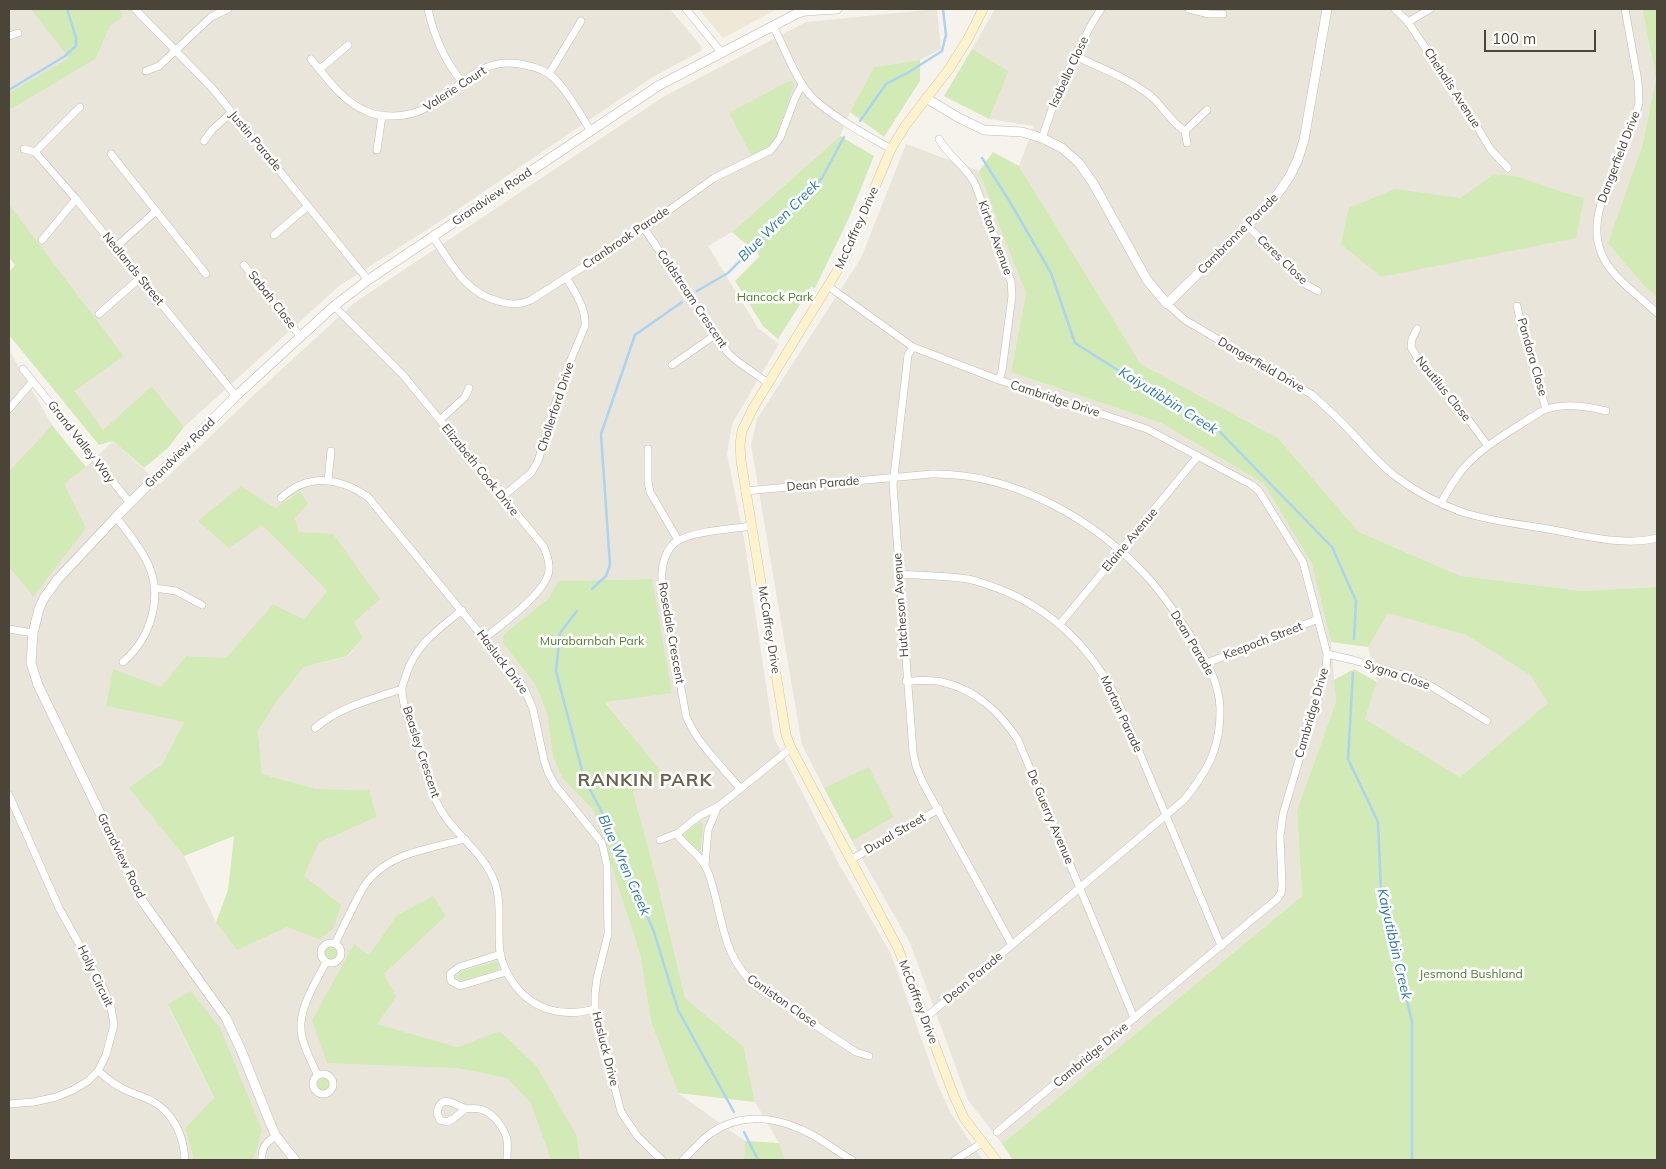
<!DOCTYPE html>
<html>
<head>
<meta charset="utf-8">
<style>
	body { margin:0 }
	#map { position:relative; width:1666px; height:1169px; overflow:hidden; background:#f6f3ec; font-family:Mulish,sans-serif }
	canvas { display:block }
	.frame { position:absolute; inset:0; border:10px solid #4b4439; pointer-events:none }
	.scale { position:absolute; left:1484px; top:30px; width:112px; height:22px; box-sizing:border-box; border:2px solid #4b4439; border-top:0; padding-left:6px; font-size:15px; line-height:18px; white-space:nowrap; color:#4b4439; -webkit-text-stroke:4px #fff; paint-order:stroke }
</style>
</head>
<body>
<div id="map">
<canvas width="1666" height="1169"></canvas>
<div class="frame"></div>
<div class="scale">100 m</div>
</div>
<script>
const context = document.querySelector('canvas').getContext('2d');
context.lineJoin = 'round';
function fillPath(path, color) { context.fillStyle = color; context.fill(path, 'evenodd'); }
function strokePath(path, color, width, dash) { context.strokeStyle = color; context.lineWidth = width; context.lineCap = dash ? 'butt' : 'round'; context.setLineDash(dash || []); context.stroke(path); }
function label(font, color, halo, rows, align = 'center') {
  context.font = font + ' Mulish,sans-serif'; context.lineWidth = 5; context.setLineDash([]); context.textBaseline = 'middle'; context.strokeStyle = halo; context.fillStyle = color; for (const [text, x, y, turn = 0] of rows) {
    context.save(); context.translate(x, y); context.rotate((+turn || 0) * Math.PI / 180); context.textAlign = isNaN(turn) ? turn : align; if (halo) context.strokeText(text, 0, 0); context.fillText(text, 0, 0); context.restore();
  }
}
fillPath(new Path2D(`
	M9 9H670L702 47 701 51 651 78 442 220 339 286 184 427 152 386 103 431 75 391 124 356 9 204Z
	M937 9 941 49 920 60 874 67 850 112 840 136 732 232 708 246 758 328 779 344 732 424 727 454 744 538 774 738 839 864 891 954 936 1080 950 1112 983 1160H785L779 1143 755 1102 744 1047 685 998 656 876 633 792 662 773 605 701 652 579 559 581 549 598 505 633 503 643 534 683 541 698 547 714 553 757 563 779 593 810 640 954 651 1022 678 1093 745 1141 744 1160H580L577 1136 501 1031 458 1047 376 1024 384 974 446 916H396L369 955 354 945 312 1020 456 1068 508 1078 530 1102 549 1154 550 1160H249L254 1158 169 1007 214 1099 185 1128 193 1156 192 1160H9V567L32 596 64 484 86 467 113 441 160 484 258 391 354 303 663 97 806 22ZM300 491 295 518 299 532 363 638 348 656 304 667 278 700 258 731 262 774 317 789 369 790 377 817 319 843 304 876 216 922 184 856 130 788 162 764 184 722 107 706 113 669 161 688 186 656 226 659 273 604 304 619 327 591 262 525 275 508Z
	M995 9H1642L1656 78 1642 147 1647 289 1657 297V587L1583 591 1461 576 1359 532 1278 438 1141 364 1019 166 1034 126 989 119 1009 71 972 49Z
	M906 144 979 171 1003 236 1026 293 1011 372 1163 424 1264 484 1312 564 1331 642 1336 702 1297 810 1302 896 1002 1144 968 1100 910 943 852 841 894 817 869 768 824 788 802 745 751 445 757 419 861 258Z
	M9 350 52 425 9 471Z
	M1387 612 1466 635 1530 675 1549 703 1460 777 1365 719 1377 682 1368 647Z`), '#eae5da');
fillPath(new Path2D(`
	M699 9H778L723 38Z`), '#efe8d6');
fillPath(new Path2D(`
	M31 9H119L123 16 110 26 95 59 9 110V93L69 58Z
	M1642 9H1657V297L1647 289 1608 243 1642 147 1656 78Z
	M972 49 1009 71 989 119 944 96Z
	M920 60V81L884 137 850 112 874 67Z
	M791 80 794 85 775 141 770 146 752 156 729 113Z
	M840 136 874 156 848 220 815 288 811 287 778 339 763 326 735 281 760 256 732 232Z
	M993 152 1019 166 1141 364 1278 438 1359 532 1461 576 1583 591 1657 587V1160H1013L1002 1144 1302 896 1297 810 1336 702 1334 680 1354 669 1377 682 1365 719 1460 777 1548 703 1530 675 1466 635 1388 613 1368 647 1331 642 1312 564 1264 484 1163 424 1011 372 1026 293 1003 236 979 171Z
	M1494 174 1519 177 1559 191 1584 198 1576 238 1381 277 1341 244 1349 208 1395 189 1461 198Z
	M9 204 124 356 75 391 103 430 152 386 184 427 167 449 144 468 113 441 99 445 9 335V272L15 265 9 257Z
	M52 425 86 467 64 484 86 528 33 597 9 567V471Z
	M241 486 275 508 300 491 308 504 295 518 299 532 333 534 380 599 354 622 363 638 347 656 304 667 278 700 258 731 262 774 317 789 369 790 377 817 319 843 304 876 341 905 333 929 319 939 287 927 237 950 216 922 228 890 234 836 184 856 129 788 162 764 184 722 106 706 113 669 161 687 186 656 226 658 273 604 304 619 327 591 262 525 229 548 198 521Z
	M652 579 672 693 605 702 665 776 633 792 656 876 685 998 744 1047 755 1102 678 1093 651 1022 640 954 593 810 563 779 553 757 547 714 541 698 534 683 503 643V637L505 633 549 598 558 581Z
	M869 767 894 817 852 841 824 788Z
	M700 822 703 824 701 848 698 852 684 836 686 832Z
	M433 896 446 916 384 974 396 997 377 1024 458 1047 500 1031 537 1067 577 1136 580 1160H550L549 1154 530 1102 507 1078 456 1068 327 1063 312 1020 354 944 369 955 396 916Z
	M324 953a7 7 0 1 1 14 0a7 7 0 1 1-14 0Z
	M494 962H498L500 965 499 969 497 970 464 980 461 981 457 977 460 972Z
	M191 991 220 1028 262 1130 254 1158 249 1160H192L193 1156 185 1128 214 1098 168 1004Z
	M315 1084a8 8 0 1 1 16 0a8 8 0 1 1-16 0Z
	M745 1141 779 1143 785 1160H744Z`), '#d2eab5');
strokePath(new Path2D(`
	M9 90 65 56 76 46V38L67 9
	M860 121 886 84 909 72 942 51 946 35 943 9
	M982 158 1010 202 1051 273 1075 343 1132 379 1218 430 1332 547 1356 601 1354 639
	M697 291 728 273 822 178 844 137
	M592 589 606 576 610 565 601 434 635 335 682 302
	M577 611 560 633 556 671 584 778 607 822 654 932 678 1010 734 1112
	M1353 673 1348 759 1378 822 1381 890 1412 1022V1160
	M744 1132 758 1160`), '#a9d4f2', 2.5);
const minor = new Path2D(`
	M135 9 213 89 368 280
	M428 9C434 37 444 60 462 82
	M686 9 721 52
	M1189 9 1209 14H1223
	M1395 9 1408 22 1467 110 1491 150 1508 168
	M1625 9 1638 81 1639 103 1632 126 1601 204C1584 260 1621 280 1657 313
	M1408 22 1430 9
	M773 26C784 46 797 84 814 99 834 118 867 135 891 149
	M9 36 18 33
	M1075 56C1101 68 1130 79 1152 97 1164 108 1171 122 1185 131L1187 143
	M311 59C327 78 342 101 366 111 374 115 383 116 392 116 450 117 465 51 525 65 535 67 545 70 553 77 568 92 579 112 590 130
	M320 69 348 45
	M146 71 159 66 211 17 228 9
	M549 74 581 21
	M1185 131 1207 110
	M1042 138 1059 89 1090 27 1101 9
	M939 139C948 156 966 166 975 184L1011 281 1012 296 1002 371 999 380
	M204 141 212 130 231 113
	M24 149 35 152 76 199 236 396
	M377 150 382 116
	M35 152 80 107
	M111 154 206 274
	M1248 226 1305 284 1318 291
	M644 228 728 353 737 361 768 383
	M274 235 308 206
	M433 237C452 264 464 292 498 301 511 305 519 305 531 300L644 228 714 178 771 150 780 138 795 98 802 85
	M42 240 76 199
	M116 247 156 211
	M244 265 300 336
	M828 286 913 347 908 355 893 485 913 752 916 766 922 781 1012 945
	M1167 304 1185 320 1311 394C1325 406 1339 419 1352 433 1366 448 1379 464 1395 476 1415 491 1439 504 1462 512 1493 522 1527 525 1559 531 1590 537 1626 546 1657 538
	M334 306 403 375 544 547C547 555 550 562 549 570 547 592 502 624 485 638
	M1517 306 1521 324 1546 409
	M99 314 140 278
	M1417 329 1412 339 1411 347 1418 359 1468 419 1488 446
	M913 347 999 380 1147 429 1252 485 1259 491 1303 562 1327 654 1326 669 1283 814 1280 836 1282 885 1281 893 1277 899 997 1132
	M672 365 715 335
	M23 369 130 503
	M9 409 33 381
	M440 420 465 397 469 388
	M648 449V482L650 492 678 540
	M328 481 331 451
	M745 491 932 474C1015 473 1096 520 1150 580 1163 595 1175 612 1186 629 1202 653 1219 678 1220 708 1221 748 1208 770 1184 800L925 1018
	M502 497 531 473 538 461 564 376 585 326C586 307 575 293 566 277
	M281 498C308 473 339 477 368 497L523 686 533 709 544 760 548 772 555 785 602 843 607 865 608 934 597 978 595 994V1009L621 1112 638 1137 662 1160
	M1441 503C1447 492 1454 480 1462 470 1483 445 1513 430 1540 412 1559 402 1586 406 1606 411
	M116 517C126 530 137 543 145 558 165 593 152 637 123 662
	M899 574C921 576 945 575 968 579 978 581 988 585 997 588 1054 610 1093 649 1119 704L1219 941 1222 946
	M155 588 176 591 202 605
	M462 610C439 629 415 645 406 675 405 679 402 685 402 689 402 707 413 731 419 748 425 770 431 796 444 815 459 837 482 853 493 878 503 899 497 930 500 953 502 963 506 972 512 981 531 1010 562 1018 595 1009
	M1060 624 1198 456
	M9 629 33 633
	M1327 654 1353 660 1413 678 1431 686 1487 721
	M1207 663 1318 619
	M906 681C917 681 931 679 942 682 976 690 999 711 1018 740L1132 1013 1135 1018
	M315 728C340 707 372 699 402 689
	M791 748 719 806 699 816 678 833 679 837C687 847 700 855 705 866 710 874 712 885 715 895 724 932 727 961 757 987L856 1052 869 1056
	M740 788C721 766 697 743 686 716L662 581C661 567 665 547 679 540 696 531 732 529 752 526
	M9 795 59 908 103 987 111 1007 114 1025 106 1055 98 1071 88 1081 73 1090 56 1097 34 1102 9 1104
	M660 840 678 833
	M852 859 939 809
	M705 865 708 830 718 806
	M321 953a10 10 0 1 1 20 0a10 10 0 1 1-20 0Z
	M335 944C344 925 353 906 363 888 384 853 429 849 465 839
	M501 954 459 967 450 974 451 981 460 986 506 972
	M98 1071C105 1076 112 1083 120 1087 130 1093 142 1096 152 1101 174 1113 184 1137 185 1160
	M313 1084a10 10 0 1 1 20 0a10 10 0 1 1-20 0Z
	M317 1074C311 1060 302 1045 301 1030 299 1007 316 982 326 962
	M465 1109 453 1119 447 1122 440 1120 437 1113C440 1094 453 1103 464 1108 469 1110 477 1107 483 1110 494 1114 505 1129 507 1140 508 1146 507 1154 507 1160
	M262 1160C261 1148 266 1142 276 1136
	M683 1160C692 1151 700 1141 711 1133 745 1110 783 1118 816 1137 828 1144 839 1153 852 1160
	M955 1160 982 1143`);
const tertiary = new Path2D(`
	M926 98 959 118 984 130 1022 132 1042 138 1062 148 1079 163 1093 183 1147 280 1167 304 1274 199 1290 176 1298 159 1304 140 1327 9
	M295 1160 276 1136 271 1125 241 1050 226 1018 143 902 38 685 31 663 33 633 39 609 44 598 57 580 116 517 236 396 334 306 368 280 658 86 796 14 805 11 837 9`);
const secondary = new Path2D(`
	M983 9 968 39 949 69 905 126 891 149 845 258 753 408 742 431 740 445 741 461 786 735 791 748 898 948 954 1096 964 1118 996 1160`);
strokePath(minor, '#c2bbae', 8);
strokePath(tertiary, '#c2bbae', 10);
strokePath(secondary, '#d6c79b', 10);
strokePath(minor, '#fff', 7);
strokePath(tertiary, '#fff', 9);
strokePath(secondary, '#fff3cd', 9);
label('12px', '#4b4439', '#fff', [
	["Isabella Close",1069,72,-65],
	["Chehalis Avenue",1452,88,57],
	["Valerie Court",455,89,-33],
	["Justin Parade",255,141,50],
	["Dangerfield Drive",1619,157,-69],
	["Grandview Road",492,197,-34],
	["McCaffrey Drive",857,228,-66],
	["Cambronne Parade",1238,234,-45],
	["Cranbrook Parade",626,238,-34],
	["Kirton Avenue",995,238,70],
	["Ceres Close",1282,260,44],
	["Nedlands Street",133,269,51],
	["Coldstream Crescent",692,299,56],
	["Sabah Close",272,300,52],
	["Pandora Close",1532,357,74],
	["Dangerfield Drive",1261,365,30],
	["Nautilus Close",1443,389,51],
	["Cambridge Drive",1055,399,18],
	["Chollerford Drive",556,407,-72],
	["Grand Valley Way",81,442,52],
	["Grandview Road",180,453,-45],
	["Elizabeth Cook Drive",480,470,51],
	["Dean Parade",823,484,-5],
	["Elaine Avenue",1130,540,-50],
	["Hutcheson Avenue",901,605,-94],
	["McCaffrey Drive",769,630,81],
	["Rosedale Crescent",671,633,80],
	["Keepoch Street",1263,641,-21],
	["Dean Parade",1192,643,59],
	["Hasluck Drive",502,662,53],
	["Sygna Close",1397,675,19],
	["Cambridge Drive",1312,713,-74],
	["Morton Parade",1121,714,65],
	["Beasley Crescent",421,752,72],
	["De Guerry Avenue",1050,817,67],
	["Duval Street",895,834,-30],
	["Grandview Road",121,856,64],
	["Holly Circuit",95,976,64],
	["Dean Parade",973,978,-40],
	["Coniston Close",782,1001,35],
	["McCaffrey Drive",918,1002,69],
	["Hasluck Drive",605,1049,76],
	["Cambridge Drive",1091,1055,-40]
]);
label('12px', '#4a7f2a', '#fff', [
	["Hancock Park",775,297],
	["Murabarnbah Park",592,641],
	["Jesmond Bushland",1471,974]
]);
label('italic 14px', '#2e7ab2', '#fff', [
	["Blue Wren Creek",779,221,-45],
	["Kaiyutibbin Creek",1168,401,32],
	["Blue Wren Creek",624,865,66],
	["Kaiyutibbin Creek",1394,944,77]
]);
context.letterSpacing = '1px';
label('bold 18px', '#6e6250', '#fff', [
	["RANKIN PARK",645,781]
]);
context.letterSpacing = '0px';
</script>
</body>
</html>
